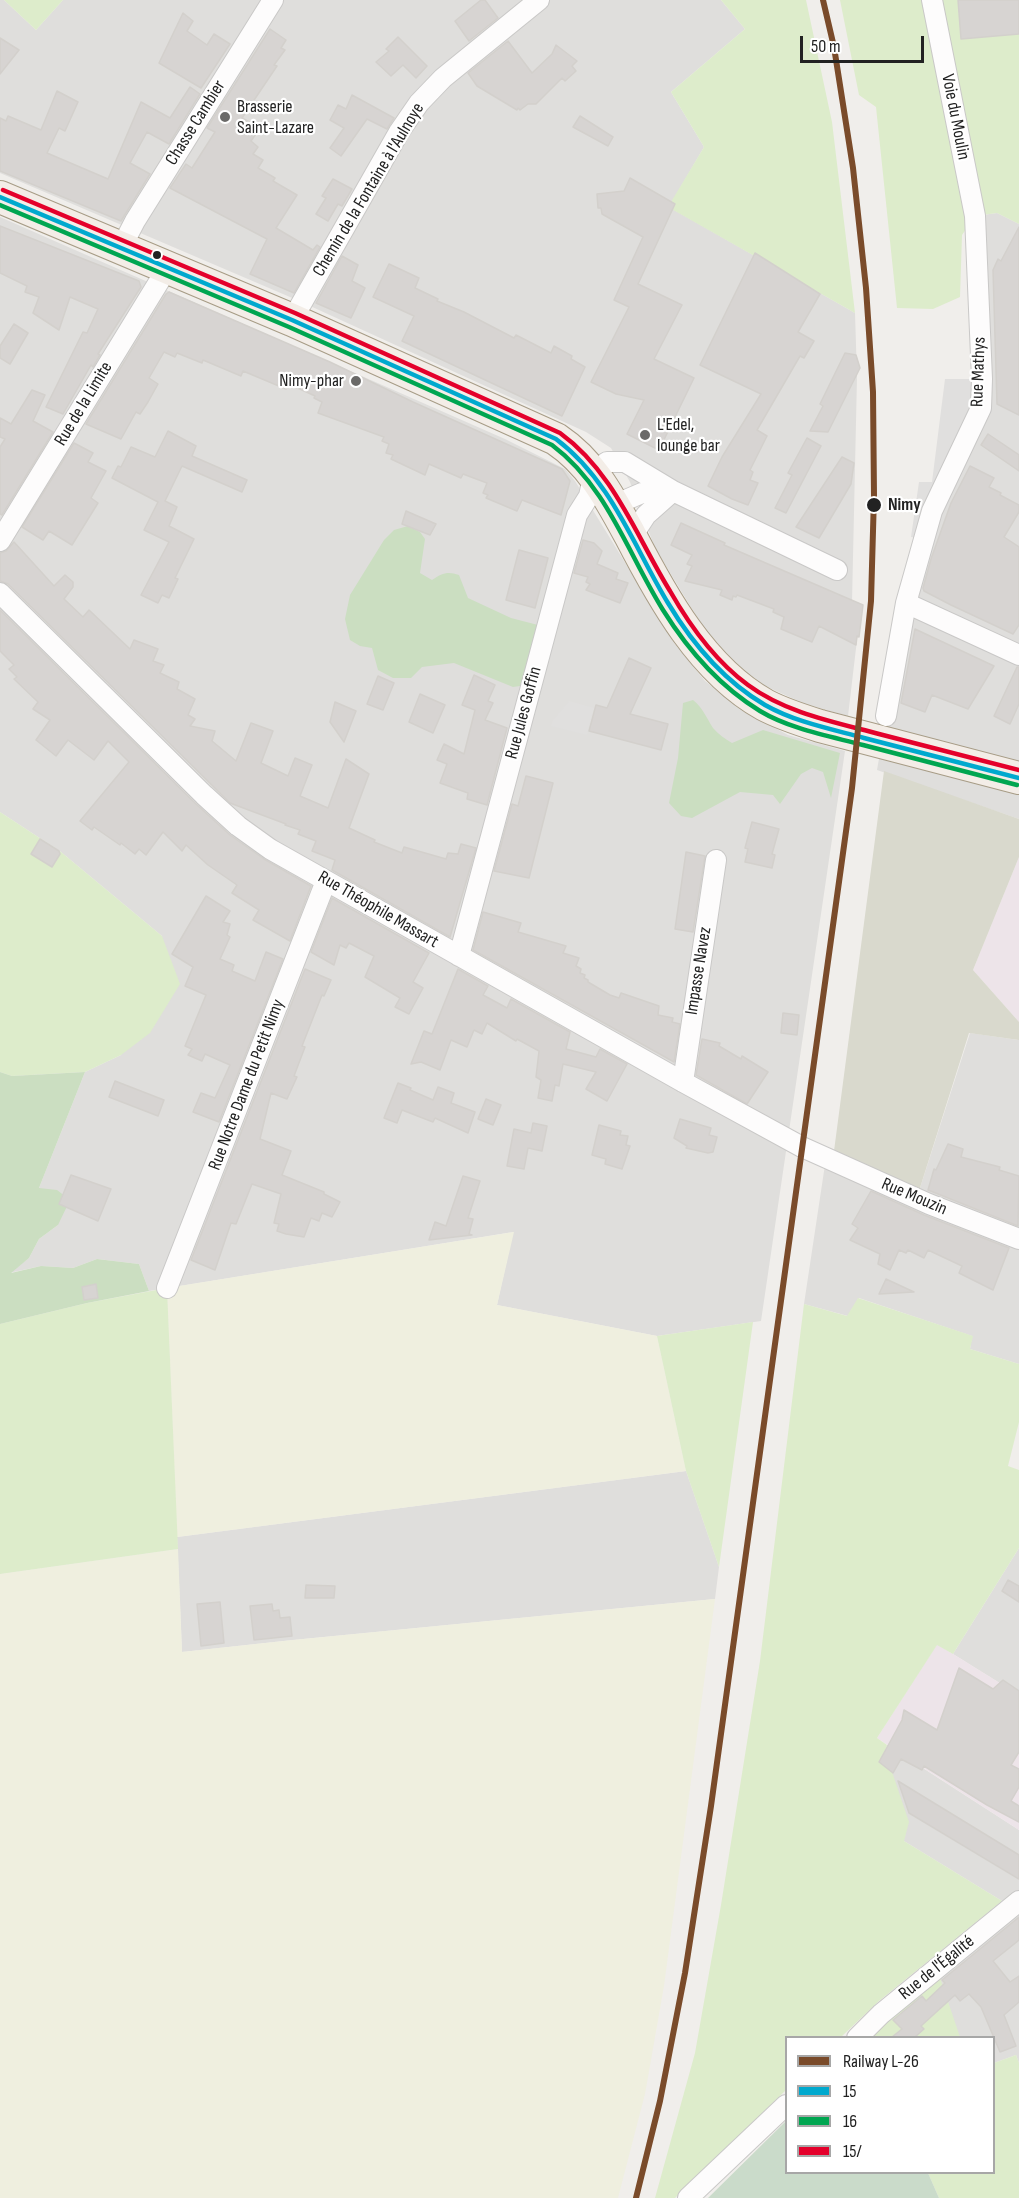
<!DOCTYPE html>
<html>
<head>
<meta charset="utf-8">
<style>
	body { margin:0 }
	#map { position:relative; width:1019px; height:2198px; overflow:hidden; background:#f0eeeb; font-family:"Sofia Sans Condensed",sans-serif }
	canvas { display:block }
	.legend { position:absolute; left:785px; top:2036px; width:210px; height:138px; box-sizing:border-box; background:#fff; border:2px solid #a7a7a7; margin:0; padding:8px 10px; list-style:none; font-size:18px; color:#222 }
	.legend li { display:flex; align-items:center; gap:12px; height:30px }
	.legend b { width:30px; border:2px solid #a7a7a7 }
	.scale { position:absolute; left:800px; top:36px; width:124px; height:27px; box-sizing:border-box; border:3px solid #222; border-top:0; padding-left:8px; font-size:18px; line-height:21px; white-space:nowrap; color:#222; -webkit-text-stroke:4px #fff; paint-order:stroke }
</style>
</head>
<body>
<div id="map">
<canvas width="1019" height="2198"></canvas>
<ul class="legend">
<li><b style="height:8px;background:#7a4b2a"></b>Railway L-26</li>
<li><b style="height:8px;background:#00a9ce"></b>15</li>
<li><b style="height:8px;background:#00a651"></b>16</li>
<li><b style="height:8px;background:#e4002b"></b>15/</li>
</ul>
<div class="scale">50 m</div>
</div>
<script>
const context = document.querySelector('canvas').getContext('2d');
context.lineJoin = 'round';
function fillPath(path, color) { context.fillStyle = color; context.fill(path, 'evenodd'); }
function strokePath(path, color, width, dash) { context.strokeStyle = color; context.lineWidth = width; context.lineCap = dash ? 'butt' : 'round'; context.setLineDash(dash || []); context.stroke(path); }
function label(font, color, halo, rows, align = 'center') {
  context.font = font + ' "Sofia Sans Condensed",sans-serif'; context.lineWidth = 4.5; context.setLineDash([]); context.textBaseline = 'middle'; context.strokeStyle = halo; context.fillStyle = color; for (const [text, x, y, turn = 0] of rows) {
    context.save(); context.translate(x, y); context.rotate((+turn || 0) * Math.PI / 180); context.textAlign = isNaN(turn) ? turn : align; if (halo) context.strokeText(text, 0, 0); context.fillText(text, 0, 0); context.restore();
  }
}
fillPath(new Path2D(`
	M0 0H4L36 30 63 0H721L745 29 671 92 704 147 669 207 855 313 857 377 852 602 861 606 848 716 805 704 763 685 732 661 709 637 655 548 630 482 611 448 586 432 297 300 0 173Z
	M997 213 1019 224V819L877 770 906 603 981 408 975 216Z
	M0 217 505 439 565 469 575 481 675 644 705 681 744 711 788 735 845 751 761 1321 657 1336 497 1305 513 1232 149 1291 139 1264 97 1259 73 1268 41 1266 9 1273 29 1258 39 1239 58 1225 39 1188 85 1072 121 1055 162 936 61 852 0 812Z
	M970 1033 1019 1040V1364L970 1349 972 1336 859 1298 848 1316 804 1304 826 1158 919 1191Z
	M686 1471 719 1567 715 1599 293 1640 182 1652 177 1537Z
	M1019 1548V1695L953 1654Z
	M887 1745 1019 1830V2063L1016 2055 994 2063V2038L959 2037 932 1958 1002 1901 904 1841 885 1751Z`), '#dfdedc');
fillPath(new Path2D(`
	M1019 857V1022L973 970Z
	M937 1644 1019 1695V1830L877 1738Z`), '#ede4e9');
fillPath(new Path2D(`
	M884 771 1019 819V857L973 970 1019 1022V1040L969 1033 919 1191 834 1151Z`), '#d9d9cd');
fillPath(new Path2D(`
	M514 1232 497 1305 657 1336 686 1471 177 1537 167 1288Z
	M178 1549 182 1652 293 1640 715 1599 664 1986 645 2094 618 2198H0V1574Z`), '#efefdf');
fillPath(new Path2D(`
	M4 0H63L36 30Z
	M721 0H806L832 122 855 313 668 207 704 147 671 92 745 29Z
	M840 0H1019V224L997 213 975 216 962 235 960 297 933 309 897 308 876 107 859 95Z
	M0 812 61 852 162 936 180 984 150 1033 121 1055 85 1072 12 1076 0 1072Z
	M167 1288 178 1549 0 1574V1324L87 1303Z
	M858 1298 973 1336 970 1349 1019 1364V1422L1008 1466 1019 1470V1548L953 1654 937 1645 877 1738 887 1745 885 1751 909 1822 904 1841 1002 1901 879 2001 841 2037 786 2038V2090L675 2198H655L695 2053 721 1905 760 1661 804 1304 847 1316Z
	M753 1322 719 1567 686 1471 657 1336Z
	M937 1969 960 2037H873L870 2025Z
	M1016 2055 1019 2063V2198H939L928 2173 994 2172V2063Z`), '#ddeccb');
fillPath(new Path2D(`
	M408 526 420 532 425 539 420 573 432 580C442 573 448 571 459 575L468 598 511 618 538 625 520 686 513 687 454 663 422 667 411 678H393L378 670 372 648 360 646 350 640 345 619 350 595 384 540 394 530Z
	M693 700C703 708 706 717 713 728 718 734 725 739 732 743L763 730 840 753 831 798 823 772 812 768 801 774 780 804 773 795 740 792 692 818 681 816 669 803 678 758 683 703Z
	M0 1072 12 1076 85 1072 39 1188 57 1190 70 1200 58 1225 39 1239 29 1258 11 1273 41 1266 73 1268 97 1259 139 1264 149 1291 87 1303 0 1324Z`), '#cbdec1');
fillPath(new Path2D(`
	M786 2121V2172L928 2173 939 2198H708Z`), '#cadbca');
fillPath(new Path2D(`
	M945 379H982L923 539 911 537 919 482H932Z
	M569 701 594 708 587 735 551 726 553 720Z`), '#e0dfde');
const building = new Path2D(`
	M481 0H485L498 18 469 41 455 21Z
	M958 0H1019V34L961 39Z
	M183 13 193 21 187 31 207 45 214 34 230 44 201 88 159 63Z
	M270 29 286 40 281 48 285 50 274 65 277 66 242 118 260 128 251 141 258 147 253 154 263 160 258 168 275 178 273 181 297 195 276 228 313 250 317 245 320 247 294 293 250 274 267 239 170 188 186 164 192 168 215 132 207 128Z
	M398 37 427 66 416 78 403 65 391 76 376 62 389 51 386 49Z
	M0 38 19 50 0 74Z
	M508 41 532 73 552 54 556 45 577 61 572 66 576 71 565 81 562 78 536 104H528L520 110 518 108 517 110 477 86 468 73Z
	M190 87 200 94 169 144 147 132 130 163 150 174 121 221 0 171V118L6 121 8 116 41 130 57 91 78 102 65 131 59 128 47 153 108 179 141 102 170 118Z
	M352 95 394 118 387 129 367 119 341 156 330 148 344 128 330 120 338 105 346 109Z
	M580 116 613 137 608 146 573 127Z
	M630 178 675 204 638 284 682 305 654 359 694 378 659 450 627 434 644 400 616 394 591 382 629 307 614 300 643 237 602 214 601 208H598L597 194 624 191Z
	M333 179 352 189 342 206 338 204 328 221 316 214 326 198 322 196Z
	M0 226 139 281 141 287 98 354 100 355 93 367 91 365 63 414 46 407 83 332 87 333 98 309 70 297 59 330 33 313 39 297 25 292 27 286 0 273Z
	M1019 227V415L997 404 993 270 998 259 1001 261Z
	M755 253 820 294 798 332 814 341 804 358 800 356 757 430 767 436 750 470 753 472 750 480 758 483 748 505 732 499 708 486 722 457 761 394 700 365Z
	M342 256 358 265 352 281 365 288 351 318 316 303Z
	M389 264 419 278 415 288 438 299 437 301 464 312 514 338 516 335 551 353 554 346 572 356 571 359 585 367 562 416 402 341 414 316 373 297Z
	M169 292 330 362 413 402 562 469 570 481 561 515 522 500 517 511 486 498 488 495 483 493 487 483 463 474 461 478 429 464 425 475 391 459 393 455 386 453 389 444 382 441 384 437 318 413 322 402 314 398 315 396 289 384 286 389 243 371 241 376 203 360 202 363 177 353 175 357 164 352 149 378 158 384 148 402 140 414 136 412 121 439 86 424 166 294Z
	M14 324 28 333 10 364 0 358V346Z
	M845 353 856 355 860 368 828 432 810 431 823 406 820 404Z
	M32 390 45 395 33 421 53 432 2 515 0 514V447L5 439 0 437V418L11 424Z
	M168 431 196 446 192 456 247 480 242 492 182 466 165 501 177 507 169 526 194 539 175 578 178 579 169 598 162 595 158 603 141 595 169 542 144 530 158 502 112 478 118 466 121 467 131 447 155 457Z
	M988 434 1019 455V471L981 445Z
	M807 438 821 446 786 513 775 508 792 475 788 473Z
	M74 443 93 453 88 462 106 471 91 498 98 503 72 545 49 531 43 540 22 527Z
	M842 457 854 463 851 484 819 538 796 527Z
	M970 466 994 478 989 487 1001 493 1000 495 1019 505V512L1004 537 1019 547V625L1013 634 951 605 924 591 923 588 931 559 951 503Z
	M406 511 436 524 430 535 402 524Z
	M681 523 725 543 724 545 863 605 859 637 857 636 856 645 819 626 812 642 781 629 784 617 773 612 774 609 737 595 736 597 733 596 732 600 720 595 722 590 685 581 692 566 687 564 692 555 671 545Z
	M583 540 594 543 602 551 597 564 618 573 616 579 628 583 620 603 586 590 590 584 586 582 588 577 574 573Z
	M14 542 54 586 65 575 73 582V587L64 599 83 617 89 610 130 649 134 640 158 649 153 661 164 665 160 673 179 682 177 689 195 699 188 715 195 719 190 726 215 731 212 741 236 761 251 723 273 731 261 763 288 776 295 758 312 765 300 796 328 808 346 759 369 774 349 828 375 840 374 842 402 853 404 847 446 859 448 853 458 854 461 844 476 848 450 937 332 870 335 860 312 851 316 841 298 834 300 830 285 825 286 824 230 803 8 584 0 581V553L6 551Z
	M519 550 548 558 535 608 506 600Z
	M0 610 196 804 230 835 264 859 311 886 290 941 253 920 259 910 232 893 237 885 208 865 186 845 182 851 163 832 146 855 139 849 135 854 121 843 120 845 94 827 92 830 80 821 129 762 108 741 94 760 68 740 56 756 36 740 50 720 33 709 38 702 14 679 17 677 9 669 14 665 0 651Z
	M915 629 994 666 968 709 932 695 925 712 901 703Z
	M629 658 651 668 630 714 668 724 661 750 589 731 596 705 607 708Z
	M1017 667H1019V704L1010 724 994 716Z
	M474 675 495 685 488 701 493 703 485 720 507 728 487 805 467 799 468 793 440 783 447 764 437 760 444 744 464 754 475 710 462 705Z
	M378 676 394 683 383 710 367 704Z
	M420 694 445 705 433 733 409 722Z
	M335 702 356 711 344 742 330 722Z
	M526 776 553 783 529 878 494 871 512 804 518 806Z
	M752 822 779 829 772 854 775 855 772 868 745 862 748 849 745 848Z
	M40 839 59 851 60 854 52 867 31 854Z
	M686 852 705 856 693 932 675 929Z
	M206 896 230 911 223 922 230 924 227 935 230 937 220 959 234 965 232 971 255 981 266 952 283 959 219 1122 193 1112 201 1093 215 1098 230 1065 205 1054 202 1061 188 1055 192 1049 185 1046 206 995 185 986 193 967 172 954Z
	M332 898 429 953 413 982 423 988 409 1014 395 1007 400 998 365 977 374 956 349 943 346 948 340 945 334 965 311 952Z
	M483 912 521 923 518 932 566 946 563 953 579 958 576 966 581 969 580 973 585 975 584 978 588 980V982L610 995 619 998 621 993 659 1006 658 1015 673 1018 672 1022 680 1024 674 1062 473 950Z
	M305 969 331 980 324 996 322 995 302 1046 305 1047 294 1076 297 1077 287 1099 271 1093 260 1139 291 1151 282 1175 324 1192V1194L340 1202 332 1217 322 1213 319 1221 311 1218 304 1237 286 1234 277 1231 279 1224 274 1223 281 1194 252 1184 236 1224 231 1223 215 1270 191 1260Z
	M458 969 488 986 483 995 507 1008 511 999 570 1032 566 1049 596 1057 600 1049 627 1064 607 1101 586 1089 596 1072 563 1064 559 1086 555 1085 552 1101 538 1098 541 1080 536 1077 539 1051 517 1039 516 1041 487 1023 482 1034 474 1030 467 1047 451 1040 440 1070 421 1062 411 1064 424 1031 432 1034Z
	M783 1013 799 1015 797 1035 781 1033Z
	M702 1039 720 1043 719 1046 741 1059 742 1056 768 1072 747 1104 696 1075Z
	M115 1081 164 1100 158 1116 109 1097Z
	M398 1083 411 1088 410 1090 433 1100 438 1087 454 1093 451 1103 475 1112 468 1133 435 1118 433 1122 402 1110 397 1123 384 1118Z
	M486 1099 501 1105 493 1125 478 1119Z
	M680 1119 711 1128 709 1135 717 1137 713 1152 708 1153 686 1148 687 1146 674 1138Z
	M533 1123 547 1126 542 1151 528 1148 524 1169 507 1166 514 1129 531 1133Z
	M599 1125 621 1131 620 1135 628 1136 626 1145 630 1146 622 1169 605 1164 606 1159 592 1155Z
	M948 1144 963 1149 961 1157 1000 1167 999 1170 1019 1176 1018 1226 928 1190 934 1169 936 1170Z
	M71 1175 111 1189 98 1221 59 1204Z
	M463 1176 480 1181 468 1218 473 1219 469 1234 472 1235 429 1240 435 1222 446 1226Z
	M871 1191 924 1215 1009 1248 993 1290 959 1273 962 1266 928 1250 924 1258 908 1250 906 1253 899 1250 890 1270 878 1264 880 1254 850 1240 858 1228 852 1224Z
	M886 1279 914 1292 879 1294Z
	M96 1284 98 1298 84 1300 82 1287Z
	M1008 1580 1019 1586V1602L1002 1591Z
	M306 1585 335 1586 334 1598H305Z
	M220 1602 224 1643 201 1646 197 1604Z
	M272 1604 273 1611 279 1610 280 1618 290 1617 292 1636 254 1640 250 1606Z
	M959 1668 993 1689 1003 1680 1019 1691V1752L1011 1765 1019 1769V1787L1011 1801 1019 1806V1822L987 1805 924 1766 922 1770 901 1759 893 1773 879 1762 902 1720 904 1710 937 1730Z
	M898 1781 1019 1855V1879L909 1813Z
	M1019 1917V1940L993 1961 1010 1982 1019 1976V2002L1004 2015 1016 2046 1000 2052 981 2007 969 1994 960 2001 955 1995 921 2026 924 2029 915 2037H892L902 2029 893 2020 922 1996 926 2001 945 1983 942 1980Z`);
fillPath(building, '#d7d4d2');
strokePath(building, '#d3d0cc', 1.5);
const street = new Path2D(`
	M121 248 135 221 273 0
	M292 320 399 132 419 103 443 78 539 0
	M614 505 642 493 673 491
	M631 538 646 515 673 491
	M0 541 168 267
	M0 593 204 795 238 826 270 849 683 1082 802 1147 929 1204 1019 1239
	M906 603 1019 655
	M886 716 906 603 932 511 981 408 982 379 975 216 932 0
	M459 956 577 515 589 496 594 473 607 462H625L673 491 837 570
	M683 1082 716 860
	M167 1288 326 881
	M857 2038 881 2014 1019 1901
	M688 2198 786 2105`);
const primary = new Path2D(`
	M0 197 292 320 556 439C592 463 610 498 630 535 662 597 702 670 765 705 782 714 801 720 820 726L1019 778`);
strokePath(street, '#c9c8c7', 22);
strokePath(primary, '#a79c86', 34);
strokePath(street, '#fdfcfc', 20);
strokePath(primary, '#f3ede7', 32);
strokePath(new Path2D(`
	M0 197 292 320 556 439C611 480 634 547 668 603 692 643 724 681 765 705 795 722 831 729 864 738 916 751 967 765 1019 778`), '#00a9ce', 4.5);
strokePath(new Path2D(`
	M0 205 289 327 552 445C607 486 628 554 663 610 688 650 719 686 760 711 790 729 829 736 863 745 914 758 966 772 1017 785`), '#00a651', 4.5);
strokePath(new Path2D(`
	M3 190 295 313 560 433C614 472 636 536 670 591 690 626 715 661 748 685 786 713 834 722 879 734 925 746 972 758 1019 770`), '#e4002b', 4.5);
strokePath(new Path2D(`
	M636 2198 660 2101 685 1973 711 1806 852 788 871 601 874 496 873 392 866 288 853 168 834 47 823 0`), '#7a4b2a', 6);
for (const [x, y, r, color] of [
	[225,117,6,"#6a6968"],
	[157,255,5,"#222"],
	[356,381,6,"#6a6968"],
	[645,435,6,"#6a6968"],
	[874,505,8,"#222"]
]) { const dot = new Path2D(); dot.arc(x, y, r, 0, 2 * Math.PI); context.fillStyle = color; context.fill(dot); strokePath(dot, '#fff', 2); }
label('18px', '#222', '#fff', [
	["Brasserie",237,107],
	["Saint-Lazare",237,128],
	["Nimy-phar",344,381,"right"],
	["L'Edel,",657,425],
	["lounge bar",657,446]
], 'left');
label('18px', '#222', '#fff', [
	["Voie du Moulin",955,117,79],
	["Chasse Cambier",196,123,-58],
	["Chemin de la Fontaine à l'Aulnoye",369,190,-59],
	["Rue Mathys",979,372,-88],
	["Rue de la Limite",84,404,-59],
	["Rue Jules Goffin",524,713,-75],
	["Rue Théophile Massart",378,910,30],
	["Impasse Navez",699,971,-81],
	["Rue Notre Dame du Petit Nimy",247,1085,-69],
	["Rue Mouzin",914,1197,23],
	["Rue de l'Égalité",937,1968,-39]
]);
label('bold 18px', '#222', '#fff', [
	["Nimy",888,505]
], 'left');
</script>
</body>
</html>
